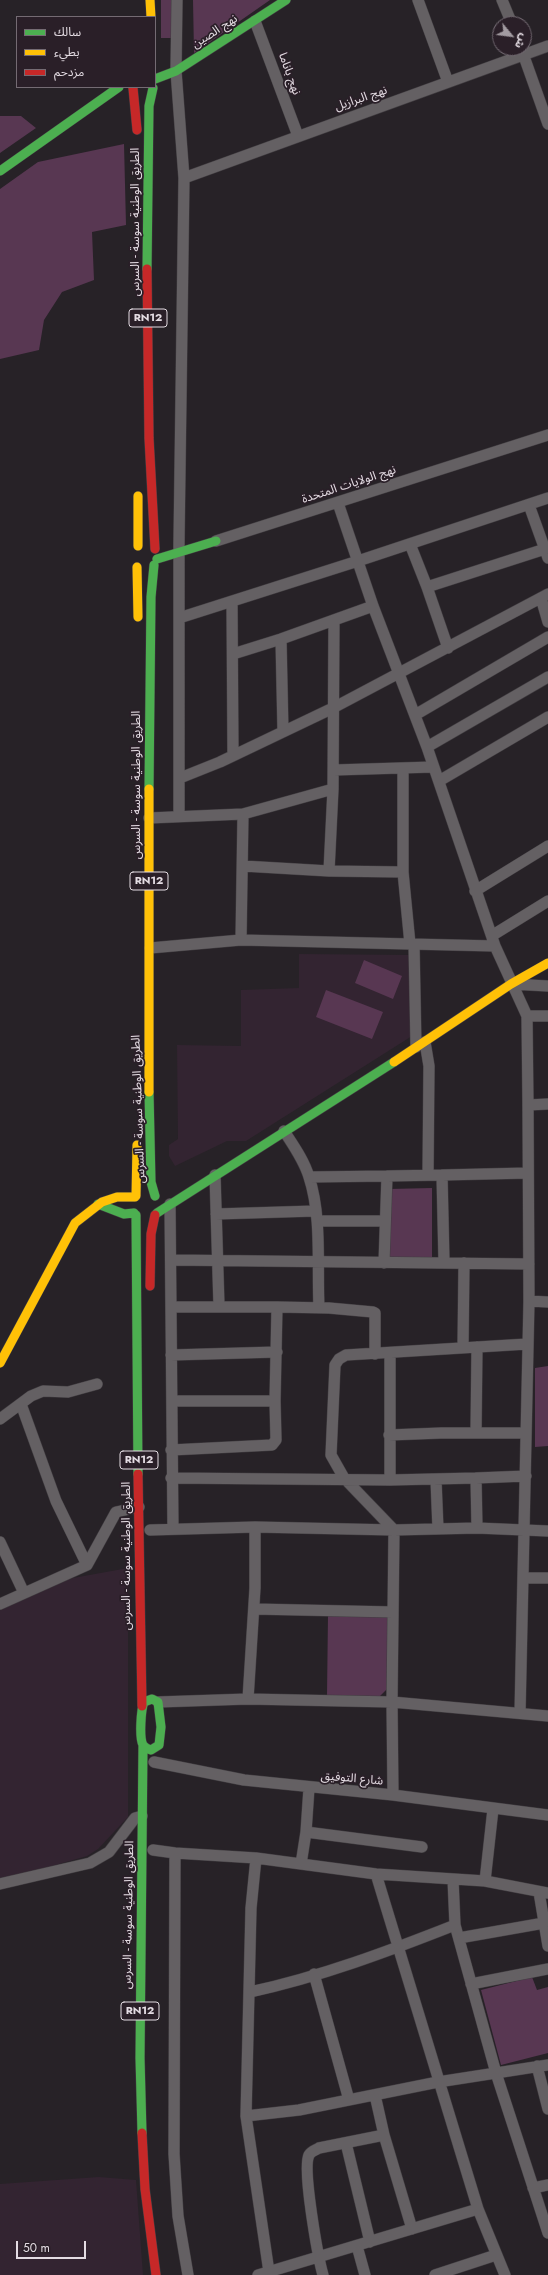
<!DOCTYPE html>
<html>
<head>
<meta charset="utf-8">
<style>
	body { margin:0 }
	#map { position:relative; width:548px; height:2275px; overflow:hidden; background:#272227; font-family:Jost,"Noto Sans Arabic",sans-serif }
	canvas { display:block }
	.legend { position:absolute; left:16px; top:16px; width:140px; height:72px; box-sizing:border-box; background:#2a1f28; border:1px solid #746b73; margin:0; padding:5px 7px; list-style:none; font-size:12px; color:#e4dce3 }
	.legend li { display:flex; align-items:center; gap:8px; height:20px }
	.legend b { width:20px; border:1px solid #746b73 }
	.north { position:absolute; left:492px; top:16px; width:40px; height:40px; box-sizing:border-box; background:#2a1f28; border:1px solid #746b73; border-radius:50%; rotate:119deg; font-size:11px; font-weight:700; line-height:16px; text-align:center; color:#e4dce3 }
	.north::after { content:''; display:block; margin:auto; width:14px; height:18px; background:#a29ba1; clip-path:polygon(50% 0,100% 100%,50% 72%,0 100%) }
	.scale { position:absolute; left:16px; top:2241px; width:70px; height:18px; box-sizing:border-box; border:2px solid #e4dce3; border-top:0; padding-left:5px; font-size:12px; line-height:14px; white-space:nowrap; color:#e4dce3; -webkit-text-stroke:3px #2a1f28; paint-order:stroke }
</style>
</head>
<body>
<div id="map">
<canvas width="548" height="2275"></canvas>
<ul class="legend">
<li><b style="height:5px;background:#4caf50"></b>سالك</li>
<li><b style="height:5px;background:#ffc107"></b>بطيء</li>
<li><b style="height:5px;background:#c62828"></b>مزدحم</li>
</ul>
<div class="north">ش</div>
<div class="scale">50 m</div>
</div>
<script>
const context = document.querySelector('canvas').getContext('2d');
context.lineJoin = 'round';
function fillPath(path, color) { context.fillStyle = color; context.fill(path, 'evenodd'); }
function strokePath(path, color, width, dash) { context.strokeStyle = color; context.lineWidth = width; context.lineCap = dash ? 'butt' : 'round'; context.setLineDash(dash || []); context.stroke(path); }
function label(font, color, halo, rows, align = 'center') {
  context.font = font + ' Jost,"Noto Sans Arabic",sans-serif'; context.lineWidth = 3.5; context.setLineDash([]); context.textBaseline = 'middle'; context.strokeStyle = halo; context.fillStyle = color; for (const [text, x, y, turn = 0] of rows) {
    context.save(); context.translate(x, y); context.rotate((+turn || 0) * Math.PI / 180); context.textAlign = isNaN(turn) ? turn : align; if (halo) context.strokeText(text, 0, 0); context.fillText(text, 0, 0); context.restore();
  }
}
fillPath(new Path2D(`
	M299 954 411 955 412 1036 246 1141H227L175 1166 169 1156V1145L178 1139 177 1045 241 1046V990L299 988Z
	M128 1568V1817L98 1849 87 1856 0 1881V1609L62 1580Z
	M99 2177 136 2180 143 2275H0V2184Z`), '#332431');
fillPath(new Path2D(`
	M161 0H171V38H161Z
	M193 0H270L194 53Z
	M0 116H21L36 128 0 153Z
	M124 144 126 225 92 232 94 280 62 292 44 320 39 350 0 359V189L38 162Z
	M364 960 402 976 393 999 355 983Z
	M326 990 383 1012 372 1039 316 1017Z
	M432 1188V1257L390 1258 389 1189Z
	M548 1366V1446L535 1447V1368Z
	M328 1615H389L387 1689 378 1698 327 1695Z
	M532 1977 537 1990 548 1987V2053L501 2065 481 1990Z`), '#583752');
const street = new Path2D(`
	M177 0 176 71 184 178 179 542V816
	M418 0 448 82
	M502 0 512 24
	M255 21 298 136
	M521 48 548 124
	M184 178 548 46
	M338 503 373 606 427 747 495 946 527 1016 528 1105 548 1104
	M529 505 548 558
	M216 541 548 435
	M410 544 427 587 448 648
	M427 587 545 549
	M541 598 548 622
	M232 602 233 755
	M179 618 358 561 548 498
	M281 639 283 732
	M233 654 281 639 373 606
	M415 715 548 637
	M427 747 548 677
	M403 769V872
	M334 770 433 767
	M180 778 220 762 333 708 548 594
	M439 781 548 717
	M333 789 329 871 403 872 410 944
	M149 818 243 814 333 789 334 620
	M243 866 329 871
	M475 891 548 846
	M493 935 548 901
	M241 940 243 814
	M414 944 416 1047
	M150 948 241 940 495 946
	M511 984 548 986
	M527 1016H548
	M425 1042 429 1066 428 1175
	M284 1131C293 1145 304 1160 309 1177 322 1216 317 1266 319 1308
	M215 1175 219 1306
	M442 1175 528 1173
	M309 1177 387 1176
	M170 1204 173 1529
	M216 1214 315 1211
	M317 1221H384
	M171 1260 529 1264
	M384 1263 387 1176 442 1175 444 1262
	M529 1301 548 1302
	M171 1307H277L275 1401H172
	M277 1307 329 1308 373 1312 375 1313V1354
	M463 1348 464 1263
	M171 1355 277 1352
	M21 1404 56 1501 87 1565
	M0 1419 31 1396 43 1391 68 1392 97 1384
	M476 1433 477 1347
	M389 1435 441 1433H526
	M171 1450 272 1445 276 1440 275 1401
	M171 1478 390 1480 476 1478 477 1528
	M476 1478 526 1476
	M390 1480V1353
	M436 1480 438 1529
	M150 1530 255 1527 394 1530 477 1528 548 1531
	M0 1542 24 1593
	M523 1578H548
	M0 1604 87 1565 116 1512 139 1507
	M254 1609 393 1612
	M248 1699 255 1588V1527
	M158 1702 248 1699 392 1702 548 1716
	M520 1713 529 1301 528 1105
	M154 1762 244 1780 393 1795 548 1815
	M393 1795 392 1702 394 1530 344 1478 331 1455 335 1365 339 1359 346 1355 527 1344
	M306 1832 422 1847
	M153 1850 175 1853 256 1858 376 1874 485 1881 548 1893
	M175 1853 174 2154 178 2216 188 2275
	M256 1858 251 1908 246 2116 269 2272
	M301 1864 306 1832 309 1788
	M376 1874 478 2209 505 2275
	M453 1879 455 1925 496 2073 548 2233
	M485 1881 493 1809
	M0 1884 90 1863 109 1852 135 1818 142 1816
	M539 1892 548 1946
	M459 1938 544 1923
	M314 1974 349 2100
	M471 1984 548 1969
	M250 1992C320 1977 389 1951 455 1925
	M537 2066 548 2109
	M375 2095 384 2135
	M246 2116 299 2110 438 2082 548 2065
	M346 2143 370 2242
	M533 2188 548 2185
	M357 2246 365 2275
	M258 2275 478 2209
	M323 2275C318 2257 302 2169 309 2155 311 2151 316 2150 319 2148L384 2135 412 2229
	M435 2275 496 2255`);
const fast = new Path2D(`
	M155 79 176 71 286 0
	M0 171 119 87
	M147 269 149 106 153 88
	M157 559 216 541
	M149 789 151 597 154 565
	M149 1092 151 1182 155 1196
	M98 1204 124 1214 134 1213
	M157 1213 394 1062
	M136 1215 138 1474
	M152 1699 158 1702 161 1727 159 1745 151 1750C148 1749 145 1748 143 1745 139 1738 141 1709 144 1702Z
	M142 2133 140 2058 143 1745`);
const slow = new Path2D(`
	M150 0 151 17
	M138 496V546
	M137 567 138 617
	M149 789V1092
	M394 1062 511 984 548 963
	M136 1196 137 1145
	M0 1363 75 1223 102 1202 117 1197H135`);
const jam = new Path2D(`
	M133 88 137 130
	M147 269 149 438 155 549
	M150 1286 151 1234 155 1215
	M138 1474 142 1706
	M142 2133 145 2189 156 2275`);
strokePath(street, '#423e42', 12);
strokePath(fast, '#423e42', 10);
strokePath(slow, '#423e42', 10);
strokePath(jam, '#423e42', 10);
strokePath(street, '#646063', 11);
strokePath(fast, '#4caf50', 9);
strokePath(slow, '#ffc107', 9);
strokePath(jam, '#c62828', 9);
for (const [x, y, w] of [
	[148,318,38],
	[149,881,38],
	[139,1460,38],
	[140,2011,38]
]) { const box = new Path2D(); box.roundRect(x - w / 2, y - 9, w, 18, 3); context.fillStyle = '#2a1f28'; context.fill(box); strokePath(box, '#e4dce3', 1); }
label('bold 11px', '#e4dce3', null, [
	["RN12",148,318],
	["RN12",149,881],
	["RN12",139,1460],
	["RN12",140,2011]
]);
label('12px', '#e4dce3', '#2a1f28', [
	["نهج الصين",215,32,-33],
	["نهج باناما",289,74,70],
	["نهج البرازيل",361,99,-19],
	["الطريق الوطنية سوسة - السرس",136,222,-90],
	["نهج الولايات المتحدة",349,485,-18],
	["الطريق الوطنية سوسة - السرس",137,785,-90],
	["الطريق الوطنية سوسة - السرس",139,1109,-92],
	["الطريق الوطنية سوسة - السرس",127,1556,-90],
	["شارع التوفيق",352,1779,5],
	["الطريق الوطنية سوسة - السرس",129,1915,-89]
]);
</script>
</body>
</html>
